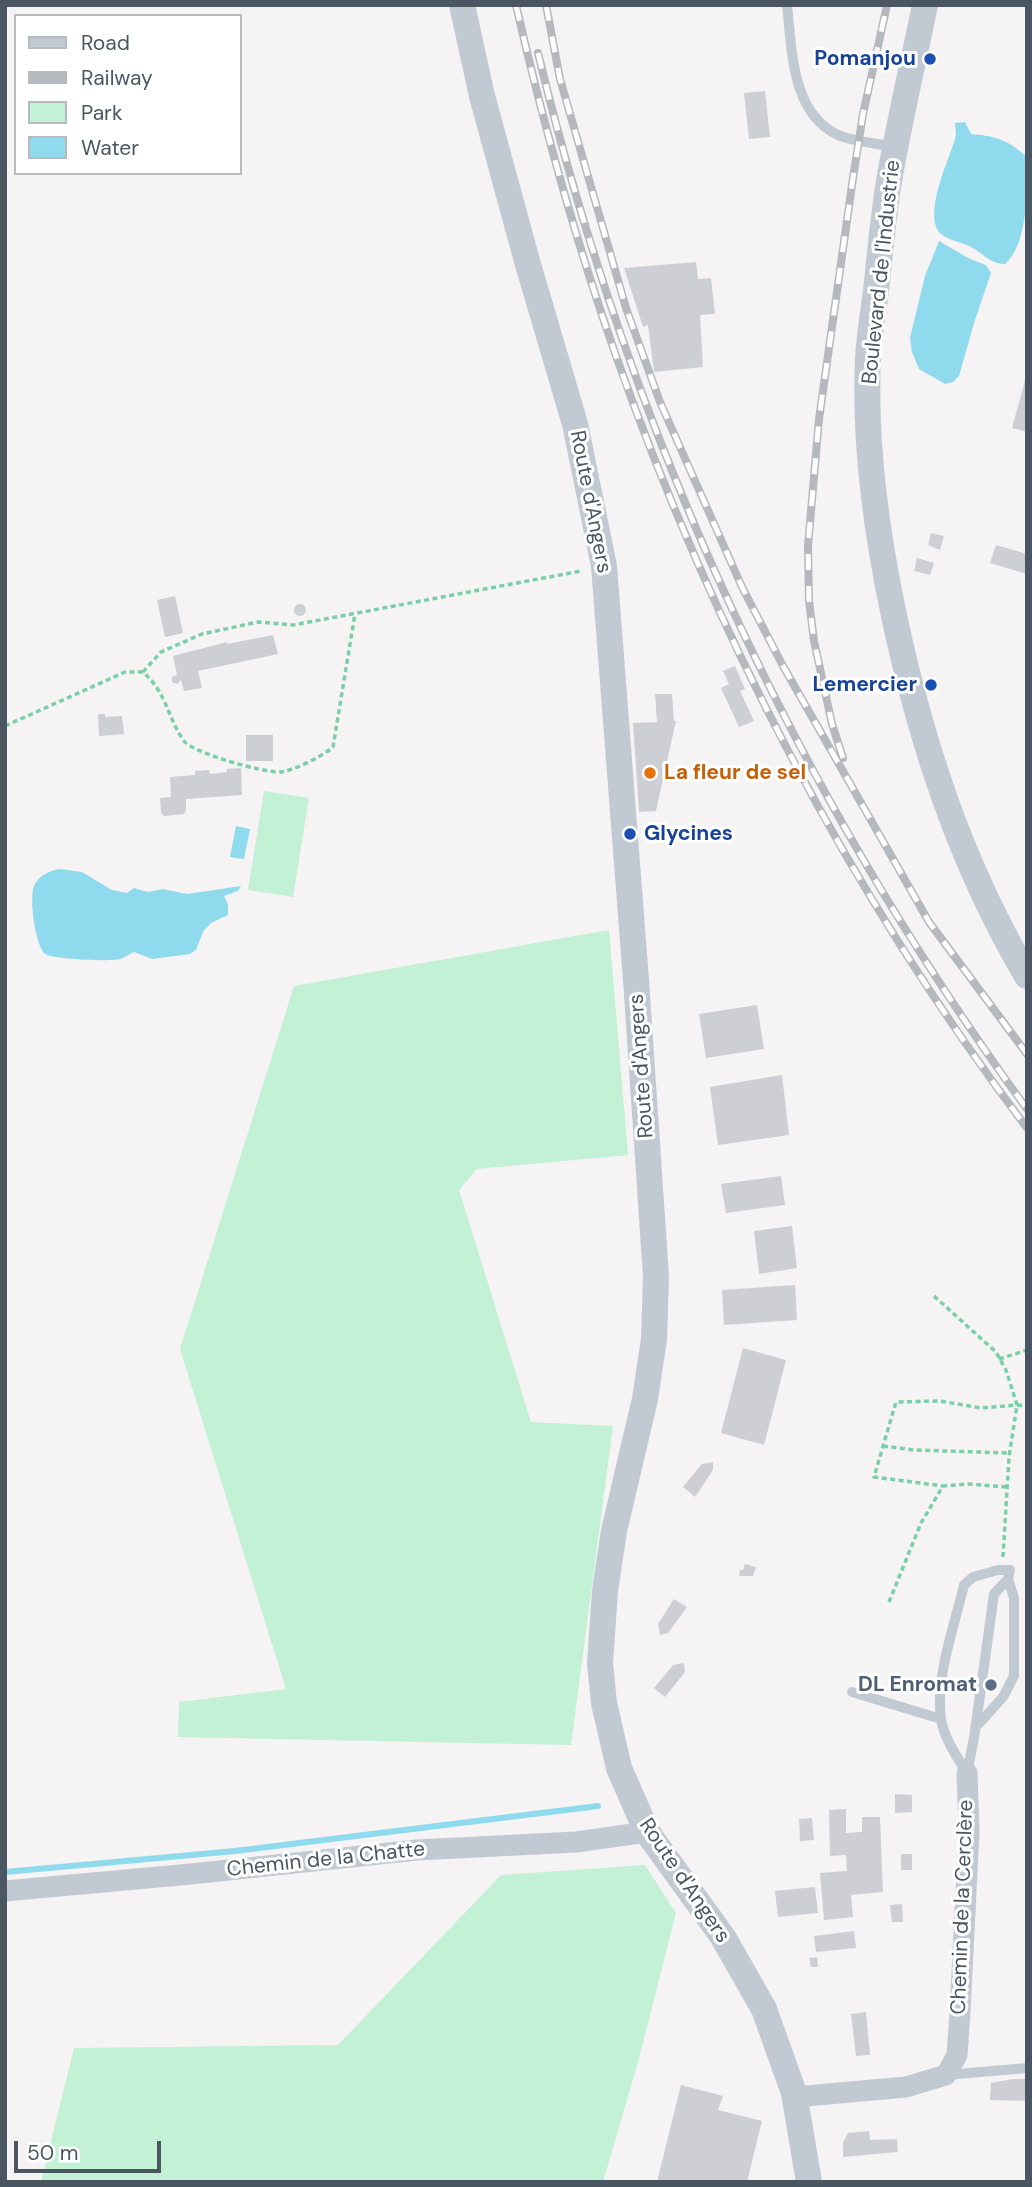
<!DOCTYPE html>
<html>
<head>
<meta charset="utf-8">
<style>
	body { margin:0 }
	#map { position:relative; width:1032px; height:2187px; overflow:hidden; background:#f5f3f3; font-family:"DM Sans",sans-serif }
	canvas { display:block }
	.frame { position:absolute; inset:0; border:7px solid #4a5661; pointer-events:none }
	.legend { position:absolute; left:14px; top:14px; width:228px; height:161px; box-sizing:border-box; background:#fff; border:2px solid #b7bbc0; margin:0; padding:9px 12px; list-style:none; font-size:21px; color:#4a5661 }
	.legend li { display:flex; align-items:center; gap:14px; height:35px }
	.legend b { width:35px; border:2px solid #b7bbc0 }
	.scale { position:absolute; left:14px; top:2141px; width:147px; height:32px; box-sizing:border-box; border:4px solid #4a5661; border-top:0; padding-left:9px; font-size:21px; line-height:24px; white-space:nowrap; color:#4a5661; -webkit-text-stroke:5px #fff; paint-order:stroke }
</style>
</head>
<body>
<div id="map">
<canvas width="1032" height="2187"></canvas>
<div class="frame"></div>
<ul class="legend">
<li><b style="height:9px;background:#c1cad2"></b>Road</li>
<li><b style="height:9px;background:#b5b8bd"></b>Railway</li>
<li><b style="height:19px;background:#c3f1d5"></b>Park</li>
<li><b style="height:19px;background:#90daee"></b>Water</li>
</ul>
<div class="scale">50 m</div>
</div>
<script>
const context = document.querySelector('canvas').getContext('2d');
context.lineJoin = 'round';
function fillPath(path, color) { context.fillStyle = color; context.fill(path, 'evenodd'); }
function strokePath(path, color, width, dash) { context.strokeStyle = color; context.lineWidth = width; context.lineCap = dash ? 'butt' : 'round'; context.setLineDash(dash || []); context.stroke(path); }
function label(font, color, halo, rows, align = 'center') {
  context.font = font + ' "DM Sans",sans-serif'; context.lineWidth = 6; context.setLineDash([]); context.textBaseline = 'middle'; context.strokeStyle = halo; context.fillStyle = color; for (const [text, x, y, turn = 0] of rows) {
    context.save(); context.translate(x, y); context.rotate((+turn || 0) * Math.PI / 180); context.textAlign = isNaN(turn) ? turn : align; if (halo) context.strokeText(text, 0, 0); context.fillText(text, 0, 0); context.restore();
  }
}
fillPath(new Path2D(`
	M264 791 309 798 293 897 248 890Z
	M609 930 628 1155 477 1169 459 1190 531 1422 613 1426 571 1745 178 1737 179 1702 286 1689 180 1349 294 986Z
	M645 1865 676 1913 638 2062 603 2182H41L74 2048 338 2045 501 1875Z`), '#c3f1d5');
fillPath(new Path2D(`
	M965 122 971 134C996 136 1008 140 1027 157 1027 188 1029 243 1005 264 990 264 983 253 971 247 962 242 949 241 941 234 922 216 949 159 955 139 957 134 955 128 955 123Z
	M939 241 970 259 986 265 991 273 974 323 959 376 953 382 945 384 919 369 912 352 910 338 925 276Z
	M236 826 250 829 244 859 230 857Z
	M60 869 82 872 112 890 127 893 134 888 148 892 163 889 187 894 241 886 238 891 224 896 228 904V915L211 923 203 932 196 950 190 954 152 959 134 952C129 954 125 958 120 959 111 962 52 959 45 954 35 945 29 898 34 886 38 876 50 870 60 869Z`), '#90daee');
strokePath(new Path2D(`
	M5 1872 235 1851 598 1806`), '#90daee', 6);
fillPath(new Path2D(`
	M765 91 770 137 749 139 744 93Z
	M696 262 698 279 711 278 715 314 700 315 703 367 654 372 648 325 643 327 624 268Z
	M1026 377 1027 378V432L1012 428Z
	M931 533 944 536 940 550 928 545Z
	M996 545 1027 554V574L990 563Z
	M917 558 934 563 930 575 914 571Z
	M175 596 183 633 165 637 157 600Z
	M294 610a6 6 0 1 1 12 0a6 6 0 1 1-12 0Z
	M273 635 278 654 198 671 202 688 184 691 181 680 177 684 172 682V677L177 675 173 656 227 642V644Z
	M735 666 745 689 740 691 754 721 739 727 721 688 729 684 723 671Z
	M655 694H672L674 721H676L656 811 639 812 633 723 657 722Z
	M98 714H105V717L122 716 124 734 99 736Z
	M246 735H273V761H246Z
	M241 768 242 795 186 799V811L184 814 164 816 161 813 160 798 171 797 170 777 195 775V771L209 770 210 774 227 772V769Z
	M757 1005 764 1049 706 1058 699 1014Z
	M782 1075 789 1135 718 1145 710 1087Z
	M781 1176 785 1205 726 1213 721 1184Z
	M792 1226 797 1268 759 1274 754 1231Z
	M795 1285 797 1320 724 1325 722 1290Z
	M743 1348 786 1360 764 1445 721 1433Z
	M713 1462V1470L695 1497 683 1487 702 1464Z
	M745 1564 756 1567 753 1576H739L740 1570H743Z
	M674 1599 687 1607 668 1633 660 1635 658 1624Z
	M684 1663 685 1672 665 1697 654 1688 673 1665Z
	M895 1794 912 1795V1812L895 1813Z
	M846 1809V1833L862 1832V1817H880L883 1892 851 1895 853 1917 824 1920 820 1873 847 1871 846 1855 830 1856 829 1810Z
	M812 1818 814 1840 800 1841 799 1819Z
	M901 1854H912V1870H901Z
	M815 1887 818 1913 778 1917 775 1891Z
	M902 1904 903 1922H892L890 1905Z
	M854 1931 856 1948 816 1952 814 1936Z
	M817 1957 818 1967H811L809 1958Z
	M866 2012 870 2055 856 2056 851 2014Z
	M1013 2079H1027V2101L990 2100 991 2083Z
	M681 2085 723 2096 718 2110 762 2121 747 2182H657Z
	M869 2131 870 2140 897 2139 898 2152 843 2157V2142L848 2133Z`), '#cdcfd5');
strokePath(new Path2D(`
	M143 672 161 652 202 634 258 622 293 625 581 571
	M5 726 125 672H143C167 693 167 717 184 741 193 753 264 773 280 772 293 771 323 756 333 747L355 614
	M934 1296 996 1352 1006 1370 1017 1405 981 1408 940 1401 896 1402 874 1477 943 1486
	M999 1359 1027 1350
	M883 1446 914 1450 1009 1453
	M1003 1557 1009 1457 1017 1405 1027 1406
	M889 1602 921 1523 943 1486 968 1484 1007 1487`), '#7ad0a6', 3.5, [5, 3.5]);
strokePath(new Path2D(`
	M787 5C792 49 791 113 838 135 848 140 883 145 896 147
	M998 1570H1010L1008 1579 994 1594 974 1738 967 1773C957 1757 944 1738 941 1719 935 1678 955 1624 964 1585L973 1577Z
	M852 1692 941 1719
	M975 1728 1003 1697 1014 1676V1598L1008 1579
	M946 2075 1027 2068`), '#c1cad2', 10);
strokePath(new Path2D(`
	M5 1891 191 1874 417 1850 576 1842 647 1832
	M795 2097 906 2087 946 2075 957 2055 960 2012 969 1832 967 1773`), '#c1cad2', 21);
strokePath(new Path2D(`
	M462 5 482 96 527 261 575 424 604 566 636 980 656 1277 654 1339 645 1399 614 1531 605 1591 600 1663 604 1703 619 1768 647 1832 723 1937 764 2009 794 2093 809 2182
	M925 5C913 64 899 122 889 181 883 218 880 254 876 291 873 314 869 337 868 359 864 443 876 529 893 611 920 739 960 863 1027 976`), '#c1cad2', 26);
const rail = new Path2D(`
	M516 5C543 123 575 239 615 353 712 629 850 894 1027 1128
	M546 5 560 79 626 308 660 402 742 587 783 666 929 922 1027 1054
	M538 53C630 434 796 793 1027 1109
	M843 758 832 724 814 641 809 601 808 546 819 419 853 178 863 114 887 5`);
strokePath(rail, '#b5b8bd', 8);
strokePath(rail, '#fff', 5, [16]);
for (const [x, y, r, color] of [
	[930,59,7,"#1a4fb4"],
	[931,685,7,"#1a4fb4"],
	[650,773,7,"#e8710a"],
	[630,834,7,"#1a4fb4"],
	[991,1685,7,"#5c6f8a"]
]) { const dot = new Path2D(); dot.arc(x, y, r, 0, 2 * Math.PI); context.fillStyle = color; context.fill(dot); strokePath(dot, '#fff', 2.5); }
label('bold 21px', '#164399', '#fff', [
	["Pomanjou",916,59],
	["Lemercier",917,685],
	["Glycines",644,834,"left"]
], 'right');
label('21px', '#4a5661', '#fff', [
	["Boulevard de l'Industrie",882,272,-84],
	["Route d'Angers",590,502,79],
	["Route d'Angers",642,1066,-94],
	["Chemin de la Chatte",326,1860,-6],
	["Route d'Angers",684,1881,56],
	["Chemin de la Cerclère",963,1907,-88]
]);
label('bold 21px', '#c56008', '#fff', [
	["La fleur de sel",664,773]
], 'left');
label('bold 21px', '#4e5e75', '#fff', [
	["DL Enromat",977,1685]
], 'right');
</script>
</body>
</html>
